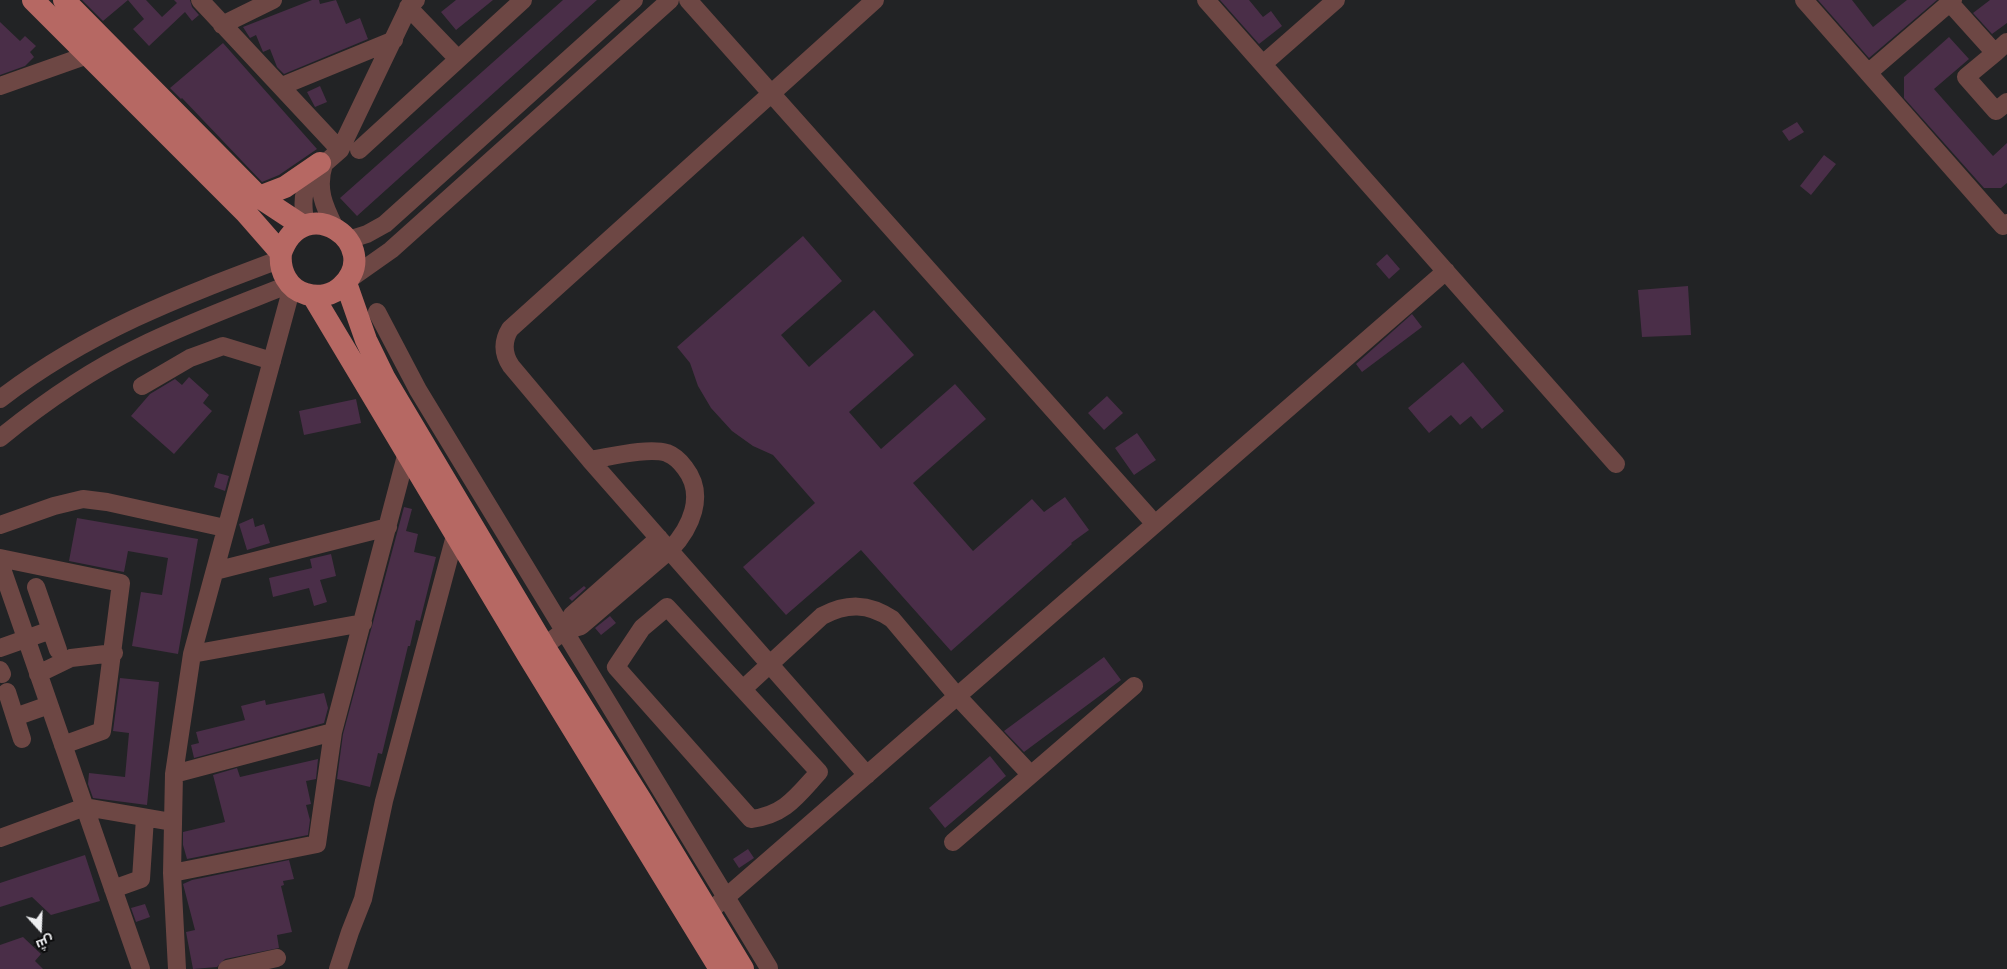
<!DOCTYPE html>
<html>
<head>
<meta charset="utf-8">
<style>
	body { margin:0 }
	#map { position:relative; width:2007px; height:969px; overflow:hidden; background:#222325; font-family:Commissioner,Cairo,sans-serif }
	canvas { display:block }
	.north { position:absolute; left:15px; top:904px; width:50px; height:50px; -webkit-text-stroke:4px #0c0c0d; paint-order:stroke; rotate:160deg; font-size:14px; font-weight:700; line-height:20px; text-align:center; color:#edeef0 }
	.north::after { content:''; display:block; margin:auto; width:18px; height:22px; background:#edeef0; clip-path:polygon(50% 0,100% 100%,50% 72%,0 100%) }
</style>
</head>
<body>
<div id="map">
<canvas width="2007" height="969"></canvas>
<div class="north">ش</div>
</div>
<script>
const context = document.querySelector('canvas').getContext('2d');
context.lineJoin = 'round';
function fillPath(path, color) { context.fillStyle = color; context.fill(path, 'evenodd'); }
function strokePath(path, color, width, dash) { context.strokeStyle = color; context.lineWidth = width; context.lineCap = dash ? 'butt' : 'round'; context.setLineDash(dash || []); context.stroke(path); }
fillPath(new Path2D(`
	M82 0H128L103 21Z
	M128 0H146L162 17 177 3 174 0H190L192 7 199 15 192 21 185 12 149 46 133 29 144 19Z
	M312 0H319L320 4 336 0 346 24 360 18 368 39 284 74 277 67 270 49 263 52 256 35 250 38 243 27Z
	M456 0H493L456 30 441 12Z
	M563 0H597L357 216 340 198Z
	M1220 0H1249L1263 17 1271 11 1282 26 1259 44Z
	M1818 0H1852L1873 27 1907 0H1937L1869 58Z
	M1990 0H2007V23L1992 34 1973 13Z
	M0 22 20 41 25 36 36 46 30 52 34 57 25 66 0 75Z
	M1949 37 1969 59 1934 89 1993 156 2007 143V183L2001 188H1984L1904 98V77Z
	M223 43 317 149 279 175 262 182 182 98 181 99 170 88Z
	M320 86 327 102 315 107 307 92Z
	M1797 122 1804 132 1789 141 1782 131Z
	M1824 155 1836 164 1811 195 1800 186Z
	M803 236 842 281 781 335 809 367 874 310 914 355 849 412 881 449 955 384 986 419 913 483 973 551 1032 499 1044 512 1065 497 1089 530 1071 543 1072 544 951 651 861 550 786 615 743 567 815 503 773 455 753 446 732 431 711 408 698 386 690 363 677 347Z
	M1387 254 1400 269 1389 279 1376 264Z
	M1688 286 1691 335 1642 337 1638 290Z
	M1412 314 1422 327 1362 372 1356 364Z
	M1463 362 1504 411 1482 429 1471 416 1460 425 1451 415 1429 433 1408 408Z
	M189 377 209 395 203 403 212 411 174 454 131 416 150 394 175 379 182 385Z
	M1107 396 1123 413 1104 430 1088 413Z
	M356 399 361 423 304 435 299 411Z
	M1137 433 1156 460 1134 475 1115 448Z
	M218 473 229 476 225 491 214 487Z
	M404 507 412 509 406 531 418 534 414 552 436 557 420 621 416 620 410 646H408L382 754 378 753 370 787 337 779 343 734Z
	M77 518 198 539 178 654 132 646 141 592 162 595 168 558 128 551 124 572 69 561Z
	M253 518 255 527 264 524 270 543 247 550 239 524Z
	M331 554 336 576 320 580 327 602 314 606 309 588 273 597 269 578 312 568 310 559Z
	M584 586 586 588 572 601 569 598Z
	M610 616 616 623 601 635 595 628Z
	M1104 657 1121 680 1024 752 1004 731Z
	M120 678 159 682 147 805 93 798 88 784 89 773 125 777 129 733 113 731Z
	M324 693 328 708 324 723 194 758 191 745 199 743 196 732 245 720 241 706 265 700 266 705Z
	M990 756 1006 776 945 828 929 808Z
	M318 759 316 779 306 781 311 804 306 805 310 820 308 835 187 859 183 845V832L225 822 213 775 237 768 240 777Z
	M748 849 754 858 739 868 733 859Z
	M85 855 100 901 51 915 32 897 0 907V883Z
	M289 860 294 879 283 881 284 885 281 886 292 932 277 935 279 948 225 959 217 967 193 969 186 932 195 930 183 884 192 880Z
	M145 904 150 917 136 922 131 908Z
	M23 937 41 954 35 961 43 969H0V945Z`), '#4a2e48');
strokePath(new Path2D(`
	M200 0 340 150
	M416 0 408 7 458 59
	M688 0 1155 524
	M1206 0 1616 464
	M1804 0 2003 226 2007 223
	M1950 3 1995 53 2007 42
	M222 25 273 0
	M1995 53 1966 77 1996 111 2007 102
	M1263 64 1336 0
	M1868 73 1953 0
	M0 86 99 51
	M282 86 394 40
	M359 150 523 0
	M324 164C316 189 324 206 335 228
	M306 225C300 196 304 187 320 163L324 164 340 150 412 0
	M348 240 367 234 385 224 634 0
	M347 281 391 250 670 0
	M377 312 418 390 769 968
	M142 386 190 358 223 346 272 361
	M0 399C89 331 177 298 281 259
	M0 438C43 403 89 371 139 347 188 323 240 304 290 284
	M0 525 54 506 83 499 107 502 225 528
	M0 558 121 583 102 731 63 745
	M0 563 141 969
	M215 571 388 527
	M36 587 58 650
	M667 607 819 772C797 796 785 815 751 819L616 667 642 628Z
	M564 631 572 615 659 538
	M0 648 51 630
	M535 653 564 631 581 626 670 550C691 528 706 495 685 468 680 461 675 456 667 453 648 447 610 457 590 460
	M192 654 363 623
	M0 670 2 674
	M38 674 71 658 114 653
	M743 689 822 616C847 603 868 603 892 619L957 696 1030 774
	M7 692 22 739
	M15 717 49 705
	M174 774 333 732
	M867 775 590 460 511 366C503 354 502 342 510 329L875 0
	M0 838 85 807 172 822
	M953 842 1134 686
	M172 873 317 844 333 732 407 452
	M113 889 141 879 145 818
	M709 912 1446 271
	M177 969 172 873 174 774 192 654 292 287
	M227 969 277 958
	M338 969 350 932 363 899 384 801 456 532`), '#6d4744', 18);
strokePath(new Path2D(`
	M33 0 246 213 281 253C279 271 288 289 306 294 319 298 333 295 342 286 385 245 304 188 281 253
	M64 0 259 197 303 226
	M259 197 285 187 320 163
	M346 283 366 340 385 379 544 646 641 800 743 969
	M313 296 529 657 720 969`), '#b66863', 22);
</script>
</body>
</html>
